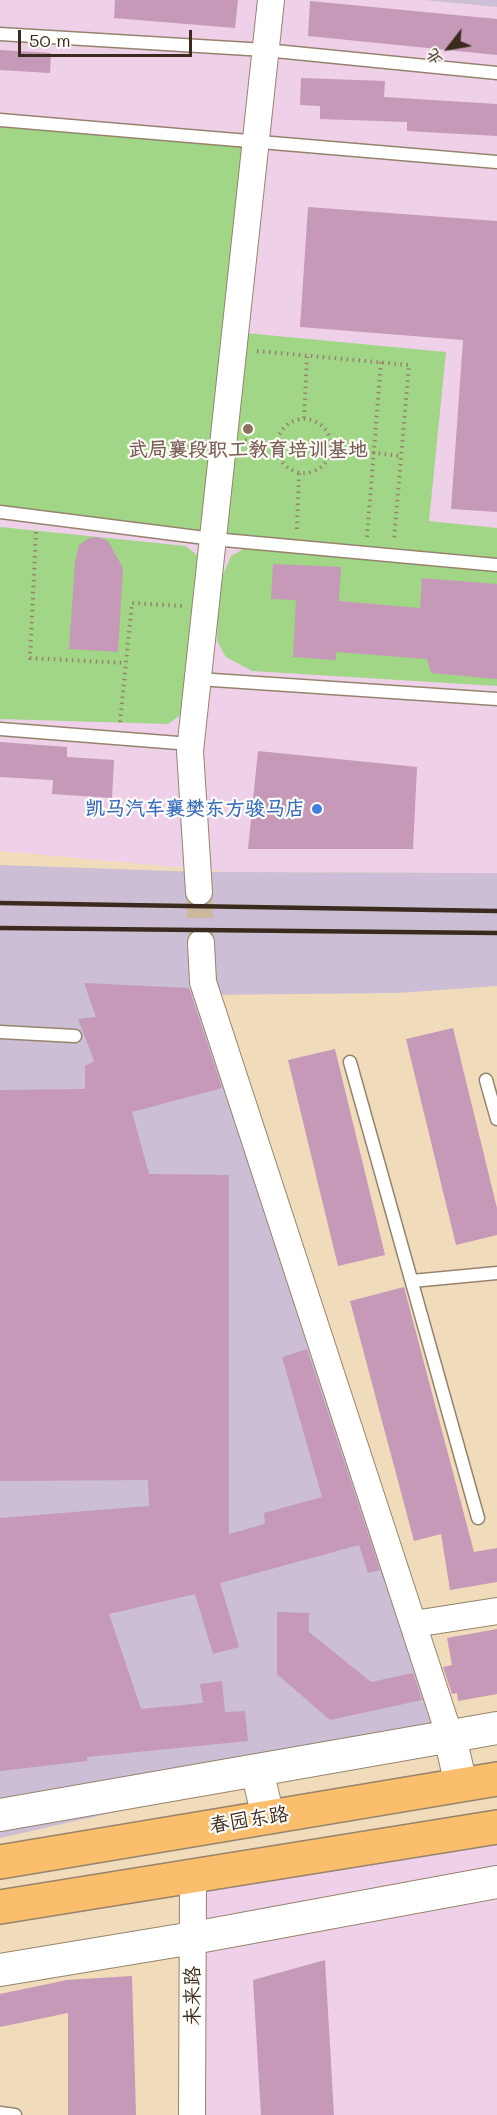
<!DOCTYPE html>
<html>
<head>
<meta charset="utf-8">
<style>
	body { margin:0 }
	#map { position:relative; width:497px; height:2115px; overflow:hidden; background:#f0dcbb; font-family:Mali,"LXGW WenKai TC",sans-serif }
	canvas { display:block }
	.north { position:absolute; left:419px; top:18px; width:60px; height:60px; -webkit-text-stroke:4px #fdfcf7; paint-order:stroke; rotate:239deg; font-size:16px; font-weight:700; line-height:24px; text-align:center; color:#3b2a1e }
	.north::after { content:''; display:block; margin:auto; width:21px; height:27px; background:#3b2a1e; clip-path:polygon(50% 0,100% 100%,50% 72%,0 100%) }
	.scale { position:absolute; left:18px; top:30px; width:174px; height:27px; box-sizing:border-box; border:3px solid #3b2a1e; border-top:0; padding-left:8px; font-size:18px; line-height:21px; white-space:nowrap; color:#3b2a1e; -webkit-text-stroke:4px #fdfcf7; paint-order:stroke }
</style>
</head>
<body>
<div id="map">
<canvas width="497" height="2115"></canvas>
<div class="north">北</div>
<div class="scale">50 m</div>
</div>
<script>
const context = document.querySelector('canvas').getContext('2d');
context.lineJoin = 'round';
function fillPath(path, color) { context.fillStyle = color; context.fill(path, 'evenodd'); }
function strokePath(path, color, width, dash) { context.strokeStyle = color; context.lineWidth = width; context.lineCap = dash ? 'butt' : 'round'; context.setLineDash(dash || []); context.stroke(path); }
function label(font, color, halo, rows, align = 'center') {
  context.font = font + ' Mali,"LXGW WenKai TC",sans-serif'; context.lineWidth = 4.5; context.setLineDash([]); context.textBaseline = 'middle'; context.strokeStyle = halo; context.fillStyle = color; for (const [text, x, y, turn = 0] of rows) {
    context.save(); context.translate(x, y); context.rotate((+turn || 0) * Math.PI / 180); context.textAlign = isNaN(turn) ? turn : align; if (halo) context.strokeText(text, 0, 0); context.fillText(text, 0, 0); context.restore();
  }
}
fillPath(new Path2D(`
	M0 0H425L497 7V873L230 872 0 851Z
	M497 1827V2115H192L193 1877Z`), '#eed0e8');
fillPath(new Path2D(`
	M425 0H497V7Z
	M0 865 202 872 497 873V986L397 993 204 995 450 1737 0 1838Z`), '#ccbed4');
fillPath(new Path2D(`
	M0 120 256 141 235 332 446 352 429 521 497 528V565L0 512Z
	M0 527 186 546 198 556 182 714 168 724 0 719Z
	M247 547 497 572V686L252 671 226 657 217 641 219 584 231 556Z`), '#a1d687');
fillPath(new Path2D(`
	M115 0H238L235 28 114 18Z
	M310 1 497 19V55L308 36Z
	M0 50 51 53 50 73 0 70Z
	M301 78 385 81 384 97 497 104V136L407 131V122L320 119V106L300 105Z
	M308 207 497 221V512L451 509 463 340 300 327Z
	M98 537 108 541 123 568 118 652 69 649 75 562 79 545 89 538Z
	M273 564 341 567 339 601 420 608 422 578 497 584V679L431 673 427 659 336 652V660L293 657 296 600 271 599Z
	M0 742 67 747V757L114 760 112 798 52 794 53 780 0 777Z
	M258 751 417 767 413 849H248Z
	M84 983 189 988 222 1088 132 1112 149 1174 229 1175V1534L265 1524 264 1513 322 1497 282 1357 307 1349 380 1570 368 1573 359 1545 220 1583 239 1647 213 1654 195 1594 109 1614 141 1709 203 1703 200 1684 222 1681 225 1712 245 1711 248 1741 87 1757V1761L0 1771V1518L149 1506 148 1480 0 1481V1090L85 1089V1066L94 1061 78 1019 96 1017Z
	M453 1028 497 1208V1235L456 1245 406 1039Z
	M335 1049 385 1255 338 1266 288 1060Z
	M404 1287 474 1552 497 1548V1582L450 1590 441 1534 414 1541 350 1301Z
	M277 1612 309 1613V1632L371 1682 413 1673 422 1700 330 1720 277 1674Z
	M497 1629V1694L458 1701 457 1693 452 1694 443 1667 452 1665 447 1638Z
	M325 1960 334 2115H261L253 1980Z
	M132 1976 136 2115H68V2013L0 2027V1994L67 1980Z`), '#c599b7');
strokePath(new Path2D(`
	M199 892 201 943`), '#ccb89c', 26, [26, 13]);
const service = new Path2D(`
	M0 34 265 50 497 73
	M0 120 497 162
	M0 512 213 539 497 565
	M198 679 497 699
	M0 729 191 744
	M0 1032 75 1036
	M350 1062 478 1518
	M486 1080 497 1119
	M412 1281 497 1273
	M0 2113 15 2115`);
const minor = new Path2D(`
	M199 892 190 751 271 0
	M201 943 203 982 450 1737
	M414 1624 497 1611
	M192 2115 193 1877`);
const tertiary = new Path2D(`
	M450 1737 461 1785
	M257 1770 268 1817
	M0 1815 497 1728
	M0 1970 193 1938 497 1882`);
const primary = new Path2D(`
	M0 1862 497 1779
	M0 1907 497 1827`);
strokePath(service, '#96836c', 15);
strokePath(minor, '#96836c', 28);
strokePath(tertiary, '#96836c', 34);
strokePath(primary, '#96836c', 36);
strokePath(new Path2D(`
	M257 351 409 365 394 539
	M304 418 307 356
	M277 446a27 27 0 1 1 54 0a27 27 0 1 1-54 0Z
	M245 440 277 443
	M331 448 401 456
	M297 529 299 473
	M36 532 30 658 125 663
	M367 537 381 362
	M120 722 132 603 184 606`), '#96836c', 4, [1.5, 4.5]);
strokePath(service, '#fff', 12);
strokePath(minor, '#fff', 26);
strokePath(tertiary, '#fff', 32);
strokePath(primary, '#fabe6d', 33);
strokePath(new Path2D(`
	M0 903 497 911
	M0 928 497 933`), '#3b2a1e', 4.5);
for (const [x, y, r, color] of [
	[248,429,6,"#8d6e63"],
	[317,809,6,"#3f7fe0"]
]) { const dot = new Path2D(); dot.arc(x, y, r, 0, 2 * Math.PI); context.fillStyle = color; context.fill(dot); strokePath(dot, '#fdfcf7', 2); }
label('bold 20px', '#785e54', '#fdfcf7', [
	["武局襄段职工教育培训基地",248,450]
]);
label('bold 20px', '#366cbe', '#fdfcf7', [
	["凯马汽车襄樊东方骏马店",305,809]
], 'right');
label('20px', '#3b2a1e', '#fdfcf7', [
	["春园东路",249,1820,-9],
	["未来路",193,1996,-90]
]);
</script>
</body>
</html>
